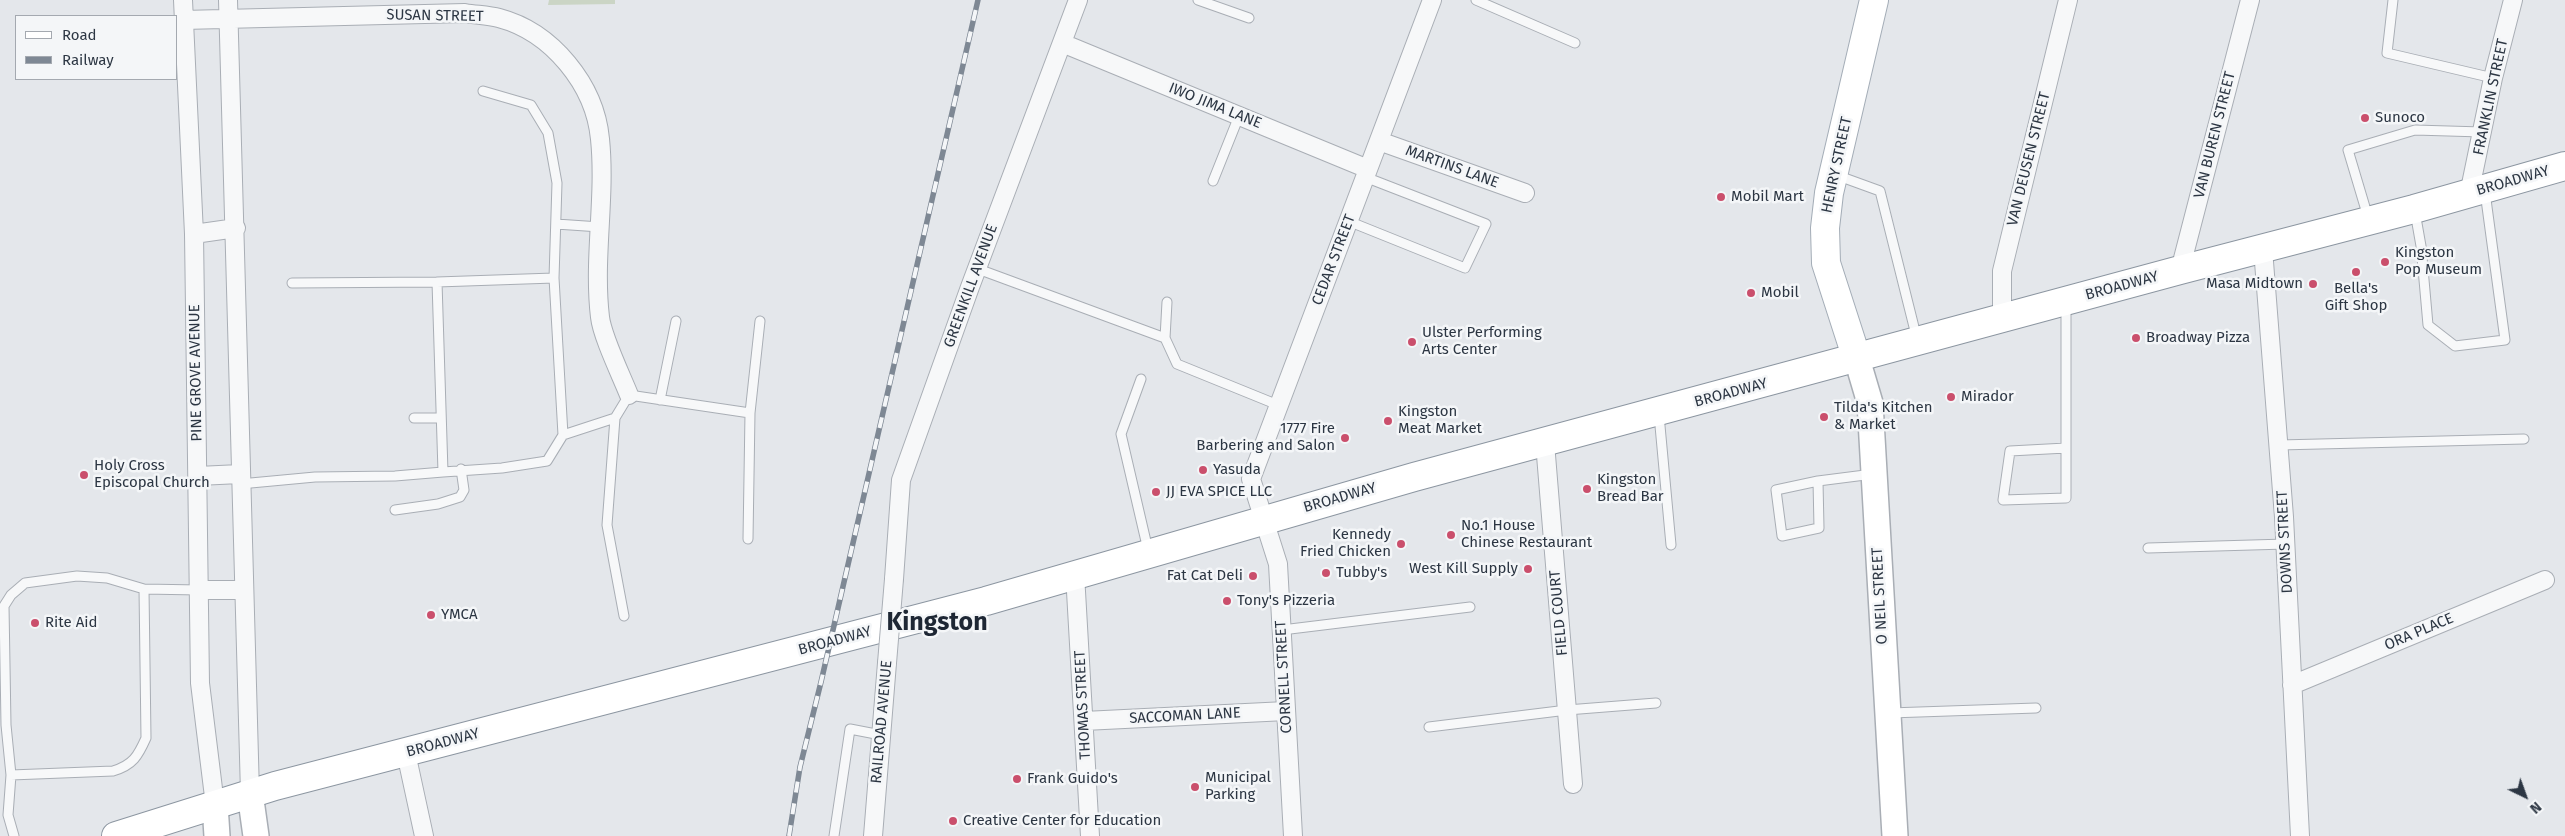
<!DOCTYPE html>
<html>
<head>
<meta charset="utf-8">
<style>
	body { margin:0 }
	#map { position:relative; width:2565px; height:836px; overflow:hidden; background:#e4e7eb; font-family:"Fira Sans",sans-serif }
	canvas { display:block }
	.legend { position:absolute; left:15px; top:15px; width:162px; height:65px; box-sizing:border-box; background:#f4f6f8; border:1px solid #a4a9b0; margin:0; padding:6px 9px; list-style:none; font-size:15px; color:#2c3643 }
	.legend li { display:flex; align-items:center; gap:10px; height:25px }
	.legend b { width:25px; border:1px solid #a4a9b0 }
	.north { position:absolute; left:2500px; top:771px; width:50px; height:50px; -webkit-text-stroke:4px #f4f6f8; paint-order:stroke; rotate:138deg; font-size:14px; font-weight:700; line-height:20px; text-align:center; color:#2c3643 }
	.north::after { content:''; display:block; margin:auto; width:18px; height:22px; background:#2c3643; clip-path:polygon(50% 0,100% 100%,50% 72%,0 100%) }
</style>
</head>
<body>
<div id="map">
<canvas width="2565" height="836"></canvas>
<ul class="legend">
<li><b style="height:6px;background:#fff"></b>Road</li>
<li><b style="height:6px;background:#7e8894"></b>Railway</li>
</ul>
<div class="north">N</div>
</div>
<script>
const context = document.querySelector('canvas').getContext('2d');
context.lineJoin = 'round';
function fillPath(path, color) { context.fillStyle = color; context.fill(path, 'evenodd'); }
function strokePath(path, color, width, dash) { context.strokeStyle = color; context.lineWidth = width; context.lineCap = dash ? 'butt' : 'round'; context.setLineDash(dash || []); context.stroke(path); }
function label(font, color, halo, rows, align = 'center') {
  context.font = font + ' "Fira Sans",sans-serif'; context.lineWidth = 5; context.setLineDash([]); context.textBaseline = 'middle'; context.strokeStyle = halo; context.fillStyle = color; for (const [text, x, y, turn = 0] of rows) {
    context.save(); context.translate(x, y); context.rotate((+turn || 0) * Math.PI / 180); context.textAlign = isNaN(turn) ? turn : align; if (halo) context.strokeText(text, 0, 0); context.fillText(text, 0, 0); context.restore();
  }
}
fillPath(new Path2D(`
	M549 0H615V4L548 5Z`), '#cbd5c5');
const lane = new Path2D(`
	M1198 0 1249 18
	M1476 0 1575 43
	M2393 0 2387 53 2493 78
	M1836 175 1880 191 1917 339
	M1213 181 1239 116
	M2415 212 2421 246 2428 325 2455 346 2505 340 2485 192
	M2368 217 2348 150 2415 130 2482 132
	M1348 221 1465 268 1486 224 1365 177
	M556 224 600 227
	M978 269 1165 338
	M292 283 437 282
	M1167 302 1165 338 1177 364 1278 405
	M2066 305V498L2003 500 2010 451 2066 448
	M1141 379 1121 434 1148 550
	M660 400 676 321
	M750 413 760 321
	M1659 415 1671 545
	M414 418H440
	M615 418 607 525 624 616
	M563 435 615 418 629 395 750 413 748 539
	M2279 445 2524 439
	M443 472 502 468 547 461 563 435 554 278 557 183 548 133 531 105 483 91
	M1818 481 1819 528 1782 536 1776 490 1818 481 1873 474
	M240 484 315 477 395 476 443 472 437 282 554 278
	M395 510 438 504 460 497 464 490 461 469
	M2148 548 2286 544
	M1282 630 1470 607
	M1890 713 2036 708
	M1429 727 1567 710 1656 703
	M11 775 113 771C133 765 138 756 146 738L144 589
	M14 836 8 815 11 775 6 725 4 606 11 595 25 583 77 576 107 578 144 589 199 590
	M834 836 850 729 881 735`);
const street = new Path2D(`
	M183 0 194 234 200 683 215 805
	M228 0 250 793
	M183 20 465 13C476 15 488 15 499 18 552 32 595 85 600 139 606 198 593 258 600 317 602 336 621 375 629 395
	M1062 43 1368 169
	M1379 141 1525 193
	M2469 194 2493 78 2513 0
	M194 234 236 228
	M2263 249 2284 517 2300 836
	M2180 270 2250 0
	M2002 319V271L2068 0
	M1545 443 1573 784
	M198 476 240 474
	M1075 574 1090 836
	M894 579 901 480 970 287 1078 0
	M199 590H243
	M2292 685 2545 580
	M1084 721 1286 711
	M406 753 424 836
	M873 836 887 663
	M1293 836 1278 564 1251 479 1432 0`);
const secondary = new Path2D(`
	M1857 359 1870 403 1895 836
	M250 793 256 836
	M215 805 217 836`);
const primary = new Path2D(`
	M1857 359 1826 263 1825 228 1829 193 1874 0`);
const highway = new Path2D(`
	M116 836 275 786 986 601 1414 477 2180 270 2414 209 2565 166`);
strokePath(lane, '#a9aeb5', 11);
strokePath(street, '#a9aeb5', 20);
strokePath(secondary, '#a9aeb5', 28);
strokePath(primary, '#a4adb7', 30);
strokePath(highway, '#8c96a1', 30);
strokePath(lane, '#f7f8f9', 9);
strokePath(street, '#f7f8f9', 18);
strokePath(secondary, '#fff', 25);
strokePath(primary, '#fff', 28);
strokePath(highway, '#fff', 28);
const rail = new Path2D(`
	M789 836 800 767 821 682 978 0`);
strokePath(rail, '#7e8894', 5.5);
strokePath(rail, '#f4f6f8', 4, [11]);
const streetBridge = new Path2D(`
	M887 663 894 579`);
strokePath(streetBridge, '#a9aeb5', 20, []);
strokePath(streetBridge, '#f7f8f9', 18);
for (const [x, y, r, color] of [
	[2365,118,5,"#ca4f6c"],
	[1721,197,5,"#ca4f6c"],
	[2385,262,5,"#ca4f6c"],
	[2356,272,5,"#ca4f6c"],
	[2313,284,5,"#ca4f6c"],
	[1751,293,5,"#ca4f6c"],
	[2136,338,5,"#ca4f6c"],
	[1412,342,5,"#ca4f6c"],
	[1951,397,5,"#ca4f6c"],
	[1824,417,5,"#ca4f6c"],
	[1388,421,5,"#ca4f6c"],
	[1345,438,5,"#ca4f6c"],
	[1203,470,5,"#ca4f6c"],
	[84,475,5,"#ca4f6c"],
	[1587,489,5,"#ca4f6c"],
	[1156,492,5,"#ca4f6c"],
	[1451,535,5,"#ca4f6c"],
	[1401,544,5,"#ca4f6c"],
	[1528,569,5,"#ca4f6c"],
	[1326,573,5,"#ca4f6c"],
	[1253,576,5,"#ca4f6c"],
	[1227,601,5,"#ca4f6c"],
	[431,615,5,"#ca4f6c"],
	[35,623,5,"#ca4f6c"],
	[1017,779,5,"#ca4f6c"],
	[1195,787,5,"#ca4f6c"],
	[953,821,5,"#ca4f6c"]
]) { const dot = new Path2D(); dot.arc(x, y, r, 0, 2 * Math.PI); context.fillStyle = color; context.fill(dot); strokePath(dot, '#f4f6f8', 2); }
label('15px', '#2c3643', '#f4f6f8', [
	["SUSAN STREET",435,16,1],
	["FRANKLIN STREET",2491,97,-78],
	["IWO JIMA LANE",1215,106,22],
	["VAN BUREN STREET",2215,135,-76],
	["VAN DEUSEN STREET",2029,159,-76],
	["HENRY STREET",1837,165,-78],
	["MARTINS LANE",1452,167,20],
	["BROADWAY",2513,181,-16],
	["CEDAR STREET",1334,260,-69],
	["GREENKILL AVENUE",971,286,-70],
	["BROADWAY",2122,286,-15],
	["PINE GROVE AVENUE",196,373,-91],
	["BROADWAY",1731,393,-15],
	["BROADWAY",1340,498,-16],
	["DOWNS STREET",2285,542,-93],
	["O NEIL STREET",1880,596,-93],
	["FIELD COURT",1559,613,-95],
	["ORA PLACE",2419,632,-23],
	["BROADWAY",835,641,-15],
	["CORNELL STREET",1284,677,-93],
	["THOMAS STREET",1083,705,-93],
	["SACCOMAN LANE",1185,716,-3],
	["RAILROAD AVENUE",882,722,-85],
	["BROADWAY",443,743,-15]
]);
label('15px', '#2c3643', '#f4f6f8', [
	["Sunoco",2375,118],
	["Mobil Mart",1731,197],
	["Kingston",2395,253],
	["Pop Museum",2395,270],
	["Masa Midtown",2303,284,"right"],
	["Bella's",2356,289,"center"],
	["Gift Shop",2356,306,"center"],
	["Mobil",1761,293],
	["Ulster Performing",1422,333],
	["Arts Center",1422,350],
	["Broadway Pizza",2146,338],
	["Mirador",1961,397],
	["Tilda's Kitchen",1834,408],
	["& Market",1834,425],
	["Kingston",1398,412],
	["Meat Market",1398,429],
	["1777 Fire",1335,429,"right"],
	["Barbering and Salon",1335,446,"right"],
	["Holy Cross",94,466],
	["Episcopal Church",94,483],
	["Yasuda",1213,470],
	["Kingston",1597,480],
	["Bread Bar",1597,497],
	["JJ EVA SPICE LLC",1166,492],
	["No.1 House",1461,526],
	["Chinese Restaurant",1461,543],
	["Kennedy",1391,535,"right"],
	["Fried Chicken",1391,552,"right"],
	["West Kill Supply",1518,569,"right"],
	["Tubby's",1336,573],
	["Fat Cat Deli",1243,576,"right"],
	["Tony's Pizzeria",1237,601],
	["YMCA",441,615],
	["Rite Aid",45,623],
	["Municipal",1205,778],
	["Parking",1205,795],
	["Frank Guido's",1027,779],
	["Creative Center for Education",963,821]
], 'left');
label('bold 25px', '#1e2734', '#f4f6f8', [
	["Kingston",937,623]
]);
</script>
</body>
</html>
